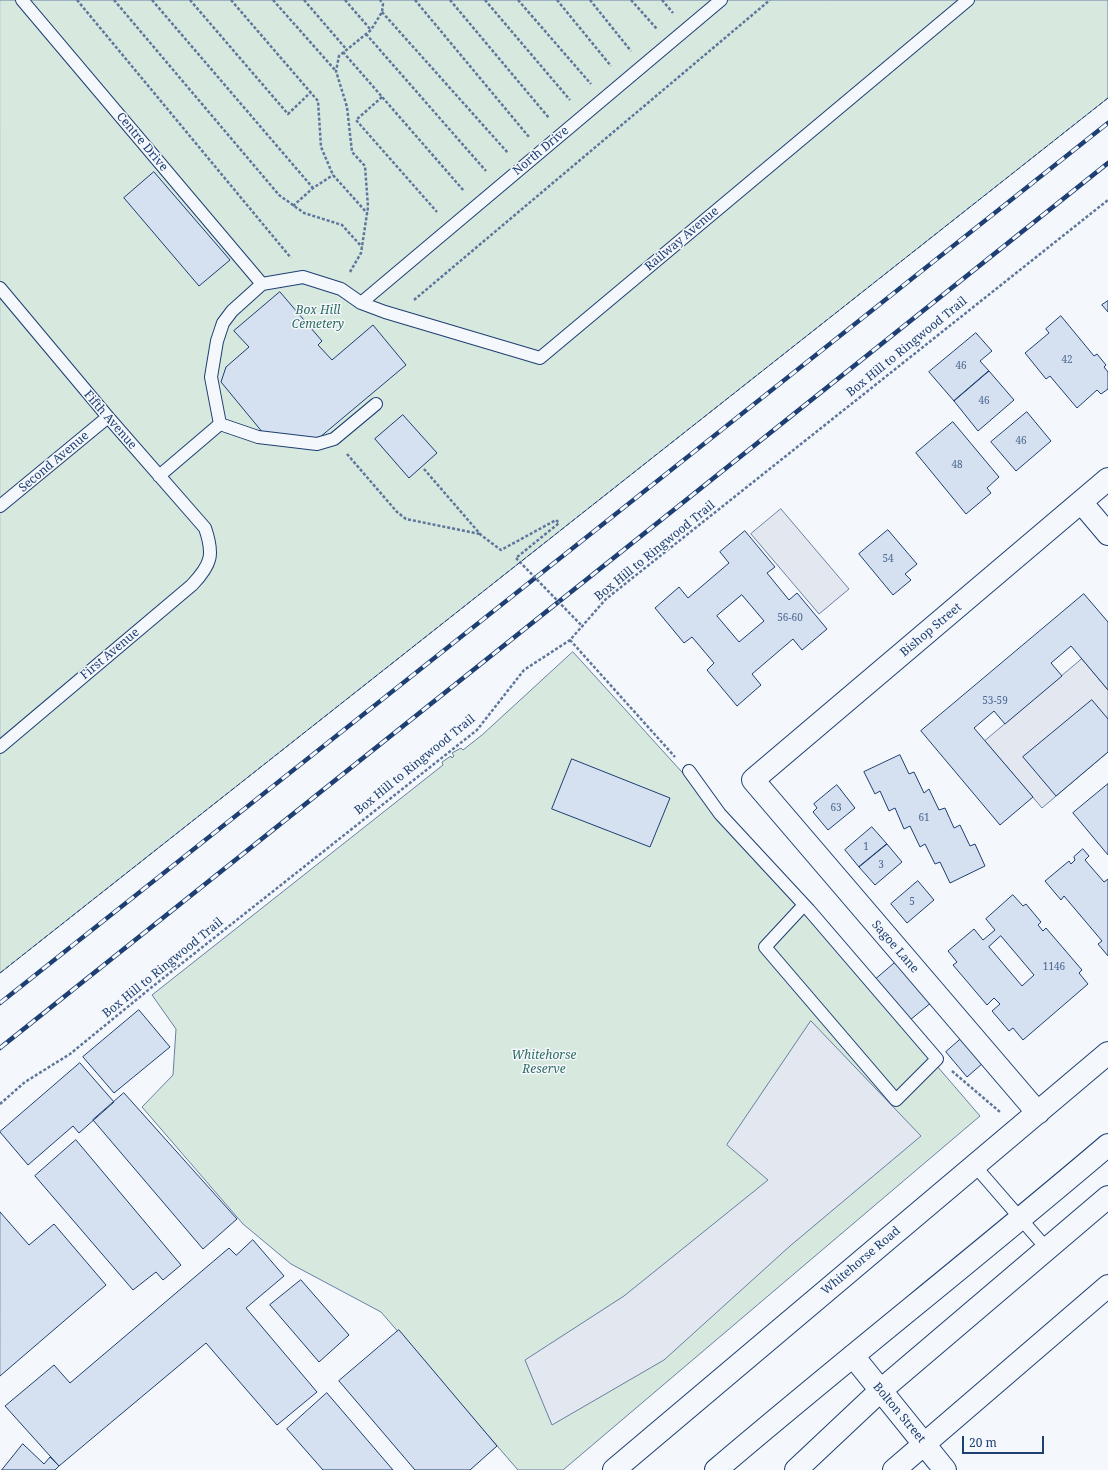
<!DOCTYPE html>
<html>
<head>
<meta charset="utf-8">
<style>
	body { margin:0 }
	#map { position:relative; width:1108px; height:1470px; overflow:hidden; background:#f4f7fb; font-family:"Noto Serif",serif }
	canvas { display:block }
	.scale { position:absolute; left:962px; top:1436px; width:82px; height:18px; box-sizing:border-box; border:2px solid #1d3f73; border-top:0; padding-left:5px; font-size:12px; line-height:14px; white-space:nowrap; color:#1d3f73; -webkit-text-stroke:3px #f4f7fb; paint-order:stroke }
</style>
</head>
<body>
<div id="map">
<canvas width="1108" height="1470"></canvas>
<div class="scale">20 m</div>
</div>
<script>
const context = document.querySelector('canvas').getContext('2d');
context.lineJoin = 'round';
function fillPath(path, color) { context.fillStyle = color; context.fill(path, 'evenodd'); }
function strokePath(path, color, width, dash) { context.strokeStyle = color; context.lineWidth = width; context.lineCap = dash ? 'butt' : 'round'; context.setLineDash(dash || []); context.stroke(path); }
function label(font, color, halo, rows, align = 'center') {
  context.font = font + ' "Noto Serif",serif'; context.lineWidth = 3; context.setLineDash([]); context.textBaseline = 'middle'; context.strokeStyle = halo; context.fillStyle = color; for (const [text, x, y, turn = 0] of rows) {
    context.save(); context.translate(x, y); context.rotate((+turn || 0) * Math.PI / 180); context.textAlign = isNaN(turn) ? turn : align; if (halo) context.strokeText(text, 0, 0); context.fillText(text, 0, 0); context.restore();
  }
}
const green = new Path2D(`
	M0 0H1108V98L0 973Z
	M573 652 720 814 980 1116 563 1470H518L381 1312 291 1264 243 1224 142 1107 173 1075 176 1029 152 995 443 765 442 762 451 756 452 758 454 756 452 753 461 748 463 750 482 735Z`);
fillPath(green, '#d7e8df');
strokePath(green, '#687fa3', 1);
const parking = new Path2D(`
	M781 509 849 589 819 614 751 534Z
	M1082 659 1108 690V752L1042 808 985 741Z
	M811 1021 921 1136 790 1246 664 1360 552 1425 525 1360 624 1296 768 1180 727 1145Z`);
fillPath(parking, '#e3e8f0');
strokePath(parking, '#687fa3', 1);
const building = new Path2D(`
	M154 172 230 260 199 286 124 198Z
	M280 292 322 341 318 345 332 360 373 325 406 365 307 448 273 445 221 382 226 367 249 347 234 331Z
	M1108 301V312L1102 305Z
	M1061 316 1094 356 1097 354 1106 365 1104 367 1108 372V389L1101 394 1097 390 1077 408 1050 376 1046 379 1025 353 1049 333 1046 329Z
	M976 333 992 351 980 361 989 371 954 401 929 372Z
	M989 371 1014 400 978 431 954 401Z
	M1027 412 1051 441 1016 471 991 442Z
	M403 415 437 453 409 478 375 439Z
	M953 422 999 477 987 488 991 493 966 514 916 453Z
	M888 530 917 564 905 574 911 580 893 595 859 554Z
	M745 531 775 567 767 573 789 600 797 593 827 629 802 650 793 639 752 674 761 685 737 706 707 670 714 663 692 637 684 643 655 608 679 587 688 598 729 563 720 552ZM742 595 764 621 739 642 717 616Z
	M1084 594 1108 622V690L1071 646 1051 663 1062 676 1005 724 994 711 974 728 1033 797 1000 825 921 731Z
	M1092 700 1108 719V752L1056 796 1023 757Z
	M900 755 909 774 914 772 924 793 929 789 939 810 945 808 954 828 960 825 970 846 975 844 985 866 950 883 940 862 935 864 925 844 920 847 910 826 904 829 895 808 889 811 880 791 875 794 864 772Z
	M572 759 670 798 650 847 552 809Z
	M1108 784V855L1073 813Z
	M837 785 855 808 828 830 813 812 817 808 814 804Z
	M872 827 887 844 859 867 845 850Z
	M887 844 902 862 875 885 859 867Z
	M1083 849 1089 856 1085 860 1104 882 1108 879V956L1098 944 1102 941 1064 896 1061 900 1045 881 1069 861 1071 864 1075 860 1074 857Z
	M918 881 934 900 907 923 891 904Z
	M1013 895 1023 906 1026 904 1041 922 1038 925 1043 931 1046 928 1082 970 1079 973 1088 984 1023 1040 1013 1028 1009 1031 992 1011 1000 1004 994 998 987 1005 953 965 957 962 948 951 974 929 983 940 995 930 986 919ZM1001 936 1034 975 1022 986 989 947Z
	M897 961 932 1002 910 1020 876 979Z
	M139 1010 170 1047 114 1093 83 1057Z
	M962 1038 983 1063 967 1077 946 1052Z
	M80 1063 114 1102 79 1133 73 1126 28 1165 0 1132Z
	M124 1093 237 1219 203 1249 93 1120Z
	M76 1140 181 1265 163 1280 156 1272 133 1290 35 1176Z
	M0 1212 29 1245 54 1224 106 1285 0 1376Z
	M253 1240 284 1276 246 1308 317 1392 277 1425 206 1343 59 1466 5 1406 54 1365 70 1383 229 1248 236 1255Z
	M301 1280 349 1335 319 1362 270 1305Z
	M399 1330 497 1446 470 1470H415L339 1381Z
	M327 1393 393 1470H323L287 1429Z
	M23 1444 44 1464 50 1457 59 1466 55 1470H2Z`);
fillPath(building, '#d5e0f0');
strokePath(building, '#1d3f73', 1);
const service = new Path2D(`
	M22 0 262 284
	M0 288 108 417 205 528C214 554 212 564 192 585L0 747
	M361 303 721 0
	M376 404 334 439 317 444 258 437 220 424 211 377 217 341 223 323 232 311 262 284 303 277 341 289 361 303 385 312 540 358 968 0
	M159 476 220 424
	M0 506 108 417
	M689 771 720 814 809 910 937 1059 896 1100 765 947 804 905
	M975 1166 1047 1249`);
const minor = new Path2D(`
	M1081 502 1108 534
	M1038 1113 753 780 1108 479
	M853 1356 945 1470
	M614 1470 1108 1053
	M894 1470 1108 1286`);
const primary = new Path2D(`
	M716 1470C845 1360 979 1255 1108 1145
	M796 1470 880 1391 1108 1197`);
strokePath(service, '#1d3f73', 14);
strokePath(minor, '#1d3f73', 24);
strokePath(primary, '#1d3f73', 24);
strokePath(new Path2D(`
	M77 0 291 258
	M114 0 279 195 304 213 342 225 362 247
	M152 0 313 188
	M190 0 288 114 311 92
	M231 0 318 101 321 147 333 175 367 213
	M273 0 335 70
	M304 0 347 50
	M345 0 371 30
	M415 0 529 137
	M450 0 549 118
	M485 0 570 100
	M518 0 591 84
	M557 0 611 66
	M590 0 631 51
	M631 0 657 29
	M662 0 673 13
	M382 12 508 153
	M366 34 486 171
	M343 52 464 191
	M382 97 356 120 437 212
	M293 206 313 188 333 175
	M350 272 361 253 368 207 365 166 352 152 347 107 336 71 339 56 371 30 382 12 383 4 380 0
	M414 300 770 0
	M347 454 397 512 406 519 480 534
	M424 469 481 535 501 550 556 520 559 523 516 558
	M570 640 675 757
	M952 1071 1000 1112
	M0 1104 25 1082 70 1054 152 987 477 730 524 670 570 640 606 599 1108 200`), '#5e769c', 2.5, [3, 2]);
strokePath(service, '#f4f7fb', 12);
strokePath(minor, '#f4f7fb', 22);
strokePath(primary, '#f4f7fb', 22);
const rail = new Path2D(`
	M0 1003 1108 123
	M0 1048 1108 163`);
strokePath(rail, '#1d3f73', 4.5);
strokePath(rail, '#f4f7fb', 3, [9]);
strokePath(new Path2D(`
	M516 558 583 627`), '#5e769c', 2.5, [3, 2]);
strokePath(new Path2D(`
	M0 973 1108 98`), '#1d3f73', 1, [5, 2]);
label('10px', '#4b6792', null, [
	["42",1067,360],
	["46",961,366],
	["46",984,401],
	["46",1021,441],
	["48",957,465],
	["54",888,559],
	["56-60",790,618],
	["53-59",995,701],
	["63",836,808],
	["61",924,818],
	["1",866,847],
	["3",881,865],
	["5",912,902],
	["1146",1054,967]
]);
label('12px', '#1d3f73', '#f4f7fb', [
	["Centre Drive",142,142,50],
	["North Drive",541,151,-40],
	["Railway Avenue",682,239,-40],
	["Box Hill to Ringwood Trail",907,347,-39],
	["Fifth Avenue",110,420,49],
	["Second Avenue",54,462,-40],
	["Box Hill to Ringwood Trail",655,551,-39],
	["Bishop Street",931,630,-40],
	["First Avenue",110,654,-40],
	["Box Hill to Ringwood Trail",415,765,-39],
	["Sagoe Lane",895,947,49],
	["Box Hill to Ringwood Trail",163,968,-39],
	["Whitehorse Road",861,1261,-40],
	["Bolton Street",899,1413,50]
]);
label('italic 12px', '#2c6c60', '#f4f7fb', [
	["Box Hill",318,311],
	["Cemetery",318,325],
	["Whitehorse",544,1056],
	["Reserve",544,1070]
]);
</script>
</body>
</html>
